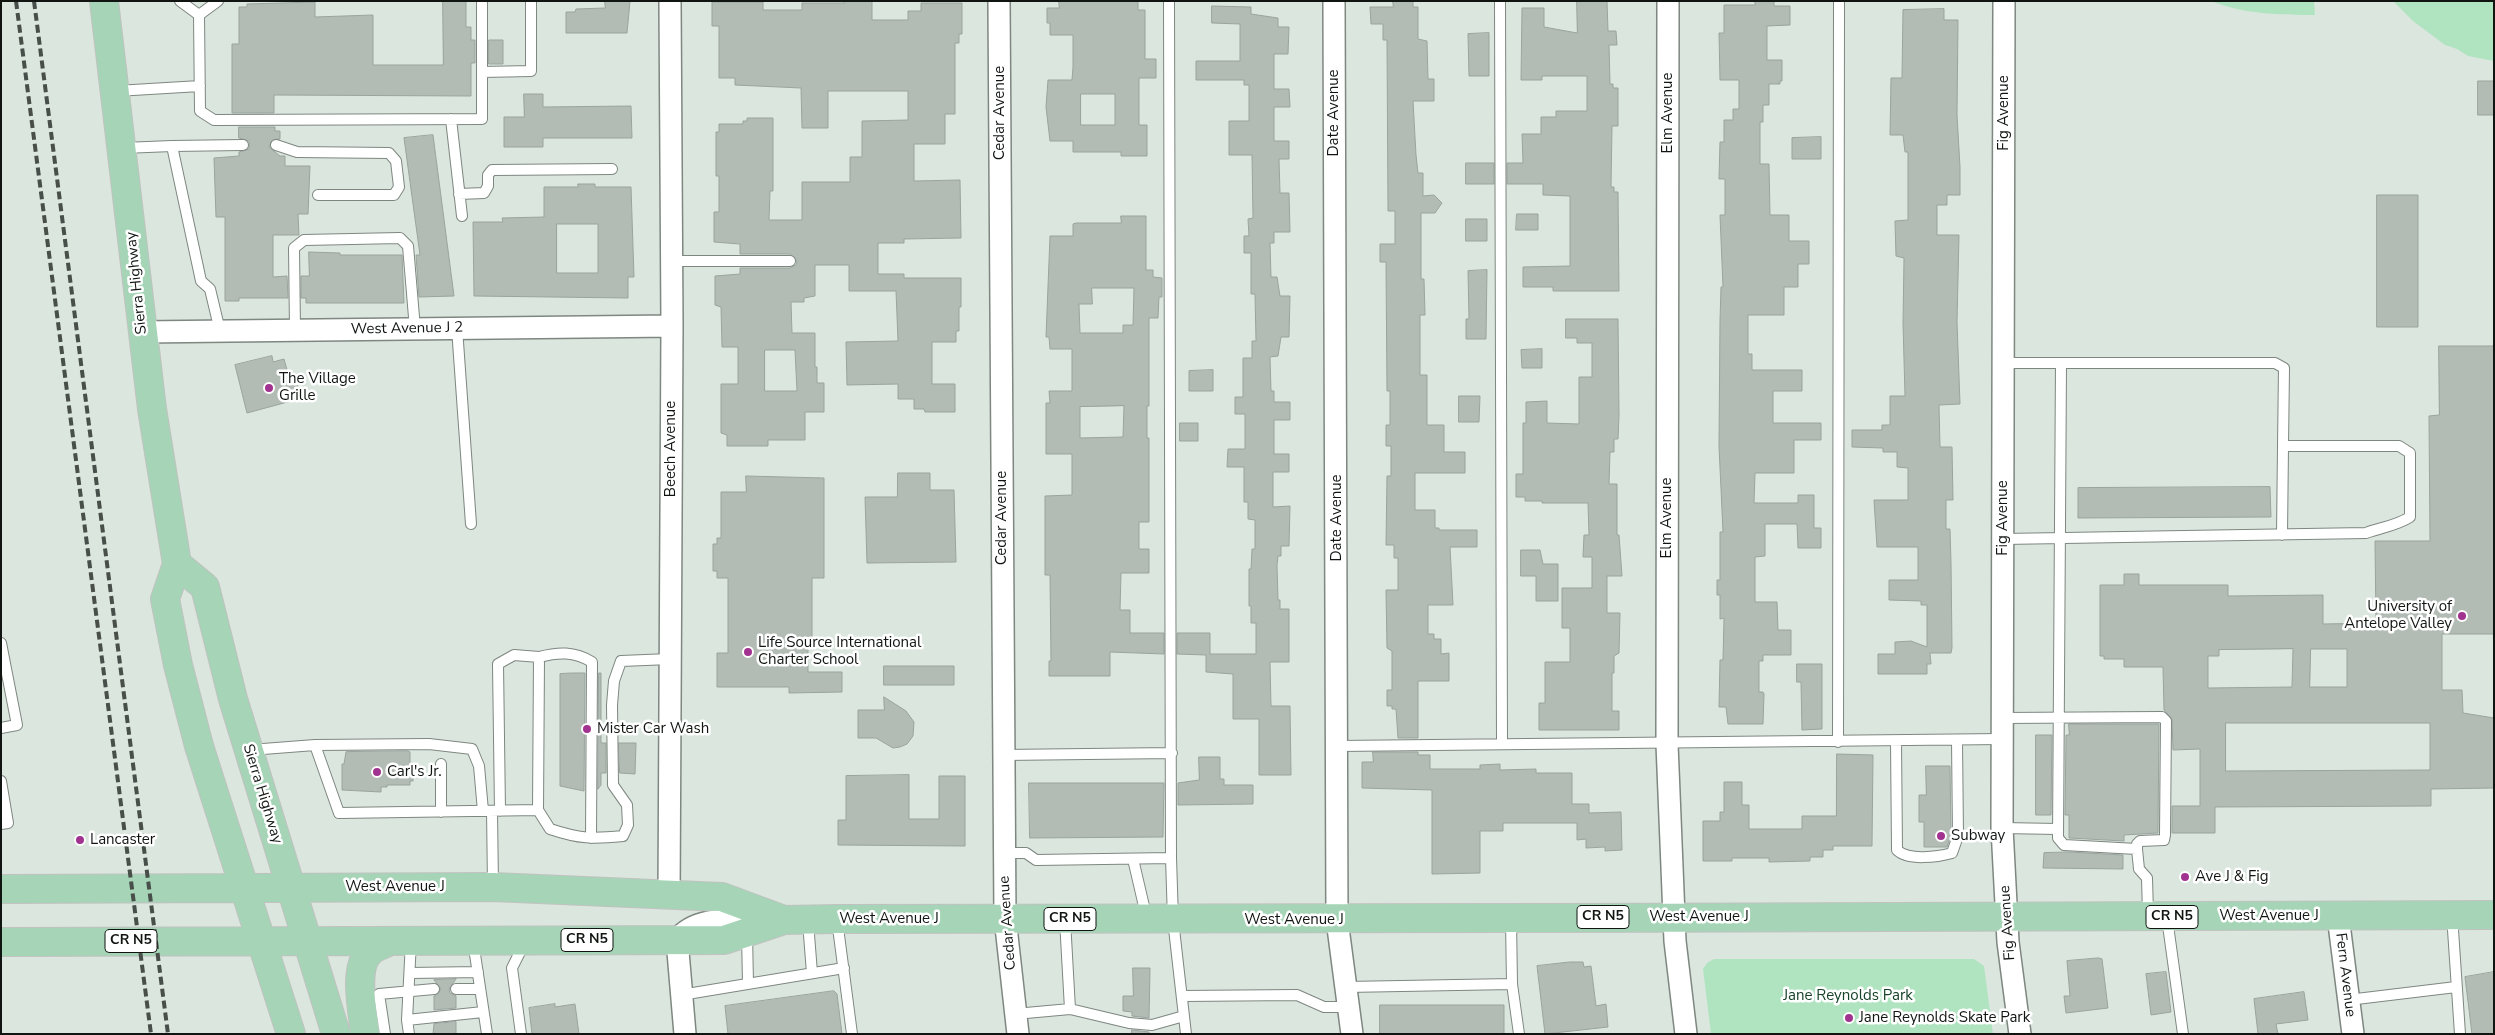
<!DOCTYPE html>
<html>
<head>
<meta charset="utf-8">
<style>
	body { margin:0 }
	#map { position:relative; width:2495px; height:1035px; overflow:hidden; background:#dbe6de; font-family:"Nunito Sans",sans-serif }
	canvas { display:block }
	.frame { position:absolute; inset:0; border:2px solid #111512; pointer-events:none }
</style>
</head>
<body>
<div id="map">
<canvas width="2495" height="1035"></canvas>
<div class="frame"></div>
</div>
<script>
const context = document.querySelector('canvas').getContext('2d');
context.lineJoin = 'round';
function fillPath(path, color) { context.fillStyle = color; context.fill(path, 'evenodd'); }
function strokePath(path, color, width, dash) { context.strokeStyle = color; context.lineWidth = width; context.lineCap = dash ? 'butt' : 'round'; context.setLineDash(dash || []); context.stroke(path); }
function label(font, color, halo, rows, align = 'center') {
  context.font = font + ' "Nunito Sans",sans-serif'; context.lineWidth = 5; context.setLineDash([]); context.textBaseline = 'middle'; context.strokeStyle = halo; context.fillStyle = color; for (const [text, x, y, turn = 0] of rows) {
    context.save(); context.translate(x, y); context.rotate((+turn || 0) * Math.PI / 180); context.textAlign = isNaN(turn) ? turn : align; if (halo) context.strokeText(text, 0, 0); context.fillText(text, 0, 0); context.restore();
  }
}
fillPath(new Path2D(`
	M2211 1H2314L2315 15C2281 15 2242 14 2211 1Z
	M2393 1H2494V61L2468 56 2457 49 2445 45 2413 21Z
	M1714 959H1974L1984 966 1993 1034H1711L1703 969 1707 963Z`), '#b0e4c1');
const building = new Path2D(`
	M443 1H466V27H471V40H475V63H471V96L274 95V113H232V44H239V7H247V4L315 2V17L373 15V65H443Z
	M605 1H630L627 33H566V12H575L576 9 605 8Z
	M844 1H872V20H908V11H921V3H962V34H959V43H955V114H945V144H914V181L960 180 961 238 904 239V243H878V274H904V278H961V307H959V331H956V342H932V384H955V412H925L924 409H914V399H898V384L847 385 846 342 898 341 896 291H849V265H815V296L804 298V302H791L792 333H815V367H817V383H824V412H805V440H768V446H727V435L721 433V384H738V347H722L721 307 715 305V276L740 274V268H790L796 265 797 261 790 254H740V244L714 242V212H719V176H716V132H719V124H743V121H747V118H773V191H770L769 220H802V182H850V157H862V121L908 120V91H828V128H802L801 88 735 85V78H719V26H712V2H763V10H802V3H844ZM765 350H795L797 391H765Z
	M1059 1H1138V10H1145V59H1156V78H1139V125H1147V156H1121V152H1073V141H1050L1046 107 1048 80H1072L1073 67V35H1050V23H1047V8H1059ZM1081 94H1115V125H1081Z
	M1393 1H1413V7H1418V39L1427 41 1428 79H1434V101H1413L1416 155 1418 173H1423V196L1434 195 1442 203 1435 213H1421V279H1424L1425 315H1420V375H1427V425H1444V452H1465V473H1415V510H1435V528H1439V530H1477V547H1450L1453 605H1428V634H1434V639H1441V654L1449 653V681H1418V738H1398L1396 709H1392V706H1387V690H1392V651L1387 648 1386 590H1398V558H1394V545H1386L1387 476H1391V446H1386V425H1390V391H1387L1386 262H1380V244H1395V211H1388L1387 40H1383V24H1371L1370 7H1393Z
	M1577 1H1607L1608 31H1616L1617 45H1609L1610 84H1613V88H1618V126H1612L1611 187H1614V192H1618L1619 291H1553V287H1523V267L1570 266V196L1543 195V184H1507V163H1523L1522 134H1541V117H1556V111H1587V76H1542V80H1521L1522 8H1544V27L1577 33Z
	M1755 1H1774V6H1790V25L1767 26V60H1782V81H1780V84H1769V105H1763V122H1760V164H1769L1770 215H1789V241H1809V264H1798V287H1784V315H1748V354H1752V370H1802V391H1773V423H1821V440H1794V473H1755L1754 503H1798V495H1814V528H1821V548H1798L1797 524H1765V556L1755 557V602H1777L1778 630H1791V655H1763V661H1759V692H1763L1764 694 1763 724H1728L1726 707H1719L1720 660H1723L1724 618 1720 619V595H1717V580H1720V532H1723L1719 446 1720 321 1721 287H1723L1720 215H1725V179H1719L1720 142H1724V120H1733V109H1739V80H1720L1719 33H1724V5H1755Z
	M1212 6 1251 7V14L1278 18V27H1289L1288 54H1274V89H1289L1290 107H1274V141H1289V159H1279L1280 193H1289L1290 232H1274V243H1270L1271 277H1277L1280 296H1290L1289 337H1281L1278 356 1270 357 1271 391H1274V402H1290V420H1274V454H1289V472H1273V507L1290 506 1289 546H1281V556H1278L1277 565 1278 600H1280V609H1289V662H1270L1271 706H1290L1291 775H1259V719H1233V674L1206 672V655L1177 654V633H1210V654H1256V623H1251V606H1249V569H1251L1252 549H1255V520L1248 519V502H1244V467H1227L1228 449H1245V414H1235V397H1243V358H1252V341H1256L1255 294H1251V253H1244V236H1249L1248 219 1253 218 1252 155H1229V121H1249V85H1244V80H1196V61H1240V24L1212 23Z
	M1944 9V20H1958L1957 115 1960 167V195H1947V205H1937V235H1959L1957 322 1960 404 1939 405 1940 447H1952L1953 500H1946V529H1950L1951 563 1952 648 1951 653H1930L1931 664H1927V674H1878V654H1895V642L1911 641 1927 647V605H1921V601L1889 600V580H1918V547H1877L1874 500H1908V468L1897 467V452H1883V448L1852 447V430H1882V425H1890V396H1905L1903 323 1904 258 1896 256 1895 221 1908 220V152H1905L1903 135H1890L1891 78H1902L1903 10Z
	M1489 33V76H1469L1468 34Z
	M489 40H503V64H489Z
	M2478 81H2494V115H2478Z
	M524 94H543V107L631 106 632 138H543V147H504V117H524Z
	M239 127H275V131H280V139L272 140 269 147 280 156H285V166H310L308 214H298L299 235H273V277L287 276 288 298H239V301H225V217H216L214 158 239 156V152L249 149V141L239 138Z
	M433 135 454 296 419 297 416 255H420L404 138Z
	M1821 137V159H1792V138Z
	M1466 163H1494V184H1466Z
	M578 184H595V187H631L634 277H628V298L474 296 473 222H503L502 218 544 217V187H578ZM557 224H598V273H557Z
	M2377 195H2418V327H2377Z
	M1517 214H1538V230H1516Z
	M1121 216H1146V270H1153V277L1162 278V297H1159L1158 318H1149V406H1147V438H1149V522H1139V549H1149V573H1121L1120 610H1130V633H1164V654L1110 652V676H1049V661H1051L1050 575H1045V496L1072 495V454H1046V403H1050L1049 391H1072V349H1050L1049 337H1046L1050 236H1073V224L1076 223H1121ZM1092 288H1134L1133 325H1123V333H1080L1079 304H1092ZM1124 406 1123 437 1080 438V407Z
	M1466 219H1487V241H1466Z
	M309 252 340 253V255H402L404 303H306V298H301V276H309Z
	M1487 270 1486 339H1466V319H1469L1468 271Z
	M1566 319H1618L1619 416 1618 439H1614V452H1610L1609 484H1617V535H1619L1622 576H1607V613H1620L1619 653 1614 656V673H1612V711H1619V730H1539V703H1545V662H1570V628H1562V588H1592V557H1583L1584 535H1589L1588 503H1542V501H1525V497H1516V474H1523V423H1526V402L1547 401V423L1579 424V377H1592V343H1577V338H1566Z
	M2439 346H2494V634H2442V690H2462L2463 713 2494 718V788L2431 789V806L2215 807V833H2172V806H2200V749L2173 750 2172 719 2164 710 2163 667H2124V659H2104V656H2100V585H2124V574H2139V585H2228V596L2323 595V624L2376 623 2375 541H2430L2429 416 2439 415ZM2293 649 2292 687 2208 688V656H2219V650ZM2311 649H2347V687H2310ZM2226 723H2430V770L2226 771Z
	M1542 349V368H1522L1521 350Z
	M272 356 273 362 284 359 290 381 296 380 299 394 288 397 290 401 284 403 247 413 235 365Z
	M1213 370V391H1189V371Z
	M1459 396H1480L1479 422H1459Z
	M1180 423H1198V441H1180Z
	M898 473H930V490H954L956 562 867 563 865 497H897Z
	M746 476 824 478V578H812V637H808V672H842V692L789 693V687H717V653H728V578H717V571H713V544H717V538H721V492H746Z
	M2270 487 2271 517 2078 518V488Z
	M1521 550H1540L1543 564H1558V601H1536V576H1521Z
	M1797 664H1822V729L1802 730 1801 682H1797Z
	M884 666H954V685H884Z
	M572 673H585L584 791 560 786V674Z
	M599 673H601V743H606V773H601V785L598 789Z
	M884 697 906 711 914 722 913 736 907 744 900 747 893 748 876 738H858V710H884Z
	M2069 724H2159L2158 833 2124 835V841L2069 838V815H2065L2066 735H2069Z
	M2036 735H2052L2051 815H2036Z
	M619 743H636L635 774 620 773Z
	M408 751 410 752V763H413V781H410V785H387V787H381V792L342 790V764H344L346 752Z
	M1373 752H1418V755H1430V769H1480V765L1500 764V770L1536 769V773H1572V804H1589V813L1621 812 1622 850 1605 851V847L1586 848V839L1577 840V823H1503V831H1480V873L1432 874V790L1362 788V762H1373Z
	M1837 754 1873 755 1872 846H1833V850H1823V857H1810V861L1769 862V858H1732V861H1703V821H1720V812H1724V782H1742V805H1749V829H1802V816H1836Z
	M1199 757H1220V779H1224V785H1253V804L1178 805V783L1199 780Z
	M1926 766H1950L1951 835 1947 847H1924V822H1919V795H1926Z
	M909 775V819H939V776H965V846L838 845V820H846V776Z
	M1029 783H1164L1163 837 1030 838Z
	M2069 852 2123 855V869L2043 868 2044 853Z
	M2099 958 2102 959 2108 1008 2066 1013 2064 996H2070L2067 961Z
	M1570 962H1583L1584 967 1591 966 1596 1006 1606 1004 1608 1027 1545 1034 1537 966Z
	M1133 968H1150L1149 1018 1132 1016V1012L1123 1011V996H1133Z
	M2166 972 2171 1012 2151 1015 2146 974Z
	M2494 972V1034H2472L2465 977Z
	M456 979 449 989 450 993 456 996V1008L434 1010V996L438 994 441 989 434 980Z
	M834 991 837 994 842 1034H728L725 1006Z
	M2304 992 2308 1020 2276 1024 2278 1034H2258L2254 999Z
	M555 1004V1007L575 1004 579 1034H532L529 1008Z
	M1380 1005H1504V1034H1380Z
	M456 1022V1034H433L434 1024Z
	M1132 1030 1149 1032V1034H1132Z`);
fillPath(building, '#b2bcb5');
strokePath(building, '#9aa49d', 1);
const service = new Path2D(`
	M180 1 199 15
	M218 1 199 15 200 111 214 120 482 119V1
	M1169 1 1171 858 1173 920 1186 1034
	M1500 1 1502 744
	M482 72 531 71V1
	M116 91 200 86
	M451 119 462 216
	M276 145 297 152 389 153 396 161 399 187 394 195H318
	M172 146 243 145
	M123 148 172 146 201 281 210 289 220 331
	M459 194 484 193 488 186V175L492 170 612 169
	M671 261H790
	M457 328 471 524
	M295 330 294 248 304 240 400 238 408 246 415 329
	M2061 363 2058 838 2064 845 2137 849 2139 869 2147 878 2148 914
	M2282 535 2283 446
	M2003 539 2366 533C2382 527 2396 526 2410 517V453L2399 446H2283L2284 368 2275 363H2003
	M1 643 17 725 1 728
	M2002 718 2162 717 2166 721 2165 835 2164 840 2140 841 2137 844V849
	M1896 741 1897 850C1908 861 1938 857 1952 853L1958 836 1957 740
	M1838 742 1839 1
	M315 745 429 744 472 749 479 766 483 811
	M1338 746 2002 739
	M250 750 315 745 339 813 538 810
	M1003 755 1172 753
	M441 764V812
	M1 781 8 823 1 824
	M492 811 493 886
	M500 811 498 664 514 655 539 657
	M2002 828 2058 829
	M591 838 592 662C574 651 558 652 539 657L538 810 550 829C580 839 592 839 623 836L628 825 627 805 613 785 612 705 614 681 621 661 670 659
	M1004 853H1026L1036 860 1171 858
	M1133 859 1147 919
	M2452 915 2460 1034
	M2167 918 2183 1034
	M837 920 852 1034
	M1065 920 1070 1009
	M1511 920 1512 984 1519 1034
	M808 922 812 973
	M747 934 748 983
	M473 941 487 1034
	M410 973 478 972
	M1346 987 1512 984
	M456 989H480
	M681 995 844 968
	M1182 996 1297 995 1324 1007H1349
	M2348 1000 2456 987
	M1015 1014 1070 1009 1129 1023 1152 1025 1184 1016
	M407 1020 411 941
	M385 1034 379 994 434 989
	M409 1034 407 1020 483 1012
	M521 1034 512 968 524 944`);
const minor = new Path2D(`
	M999 1 1005 918 1018 1034
	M1334 1 1337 920 1352 1034
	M1668 1 1667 744 1675 941 1686 1034
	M2004 1 2002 828 2008 942 2020 1034
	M142 332 672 326
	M669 896 672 326 670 1
	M2338 916 2353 1034
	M685 1034 677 940C697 914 736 921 766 920`);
const primary = new Path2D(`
	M104 1 152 409 177 564 165 599 178 665 199 746 291 1034
	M177 564 205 587 233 699 336 1034
	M1 889 493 887 722 897 784 920
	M1 942 724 940 784 920 837 919C1389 919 1942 917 2494 915
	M365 1034C363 1012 352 966 371 951 375 947 382 945 388 942`);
strokePath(service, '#7e8780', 12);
strokePath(minor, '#7e8780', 24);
strokePath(primary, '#c1c2c1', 30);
strokePath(service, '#fff', 10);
strokePath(minor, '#fff', 21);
strokePath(primary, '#a5d4b6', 28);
strokePath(new Path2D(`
	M16 1 151 1034
	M34 1 168 1034`), '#484e49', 4, [8, 4]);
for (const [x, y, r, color] of [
	[269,388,5,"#a23290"],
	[2462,616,5,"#a23290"],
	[748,652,5,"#a23290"],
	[587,729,5,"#a23290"],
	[377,772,5,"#a23290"],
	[1941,836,5,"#a23290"],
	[80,840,5,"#a23290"],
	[2185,877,5,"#a23290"],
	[1849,1018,5,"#a23290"]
]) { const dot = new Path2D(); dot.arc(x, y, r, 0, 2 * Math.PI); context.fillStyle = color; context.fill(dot); strokePath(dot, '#fff', 2); }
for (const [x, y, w] of [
	[1603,917,52],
	[2172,917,52],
	[1070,919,52],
	[587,940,52],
	[131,941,52]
]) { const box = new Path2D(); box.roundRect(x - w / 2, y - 11.5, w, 23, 4); context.fillStyle = '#fff'; context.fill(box); strokePath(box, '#111512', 1); }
label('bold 14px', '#111512', null, [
	["CR N5",1603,917],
	["CR N5",2172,917],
	["CR N5",1070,919],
	["CR N5",587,940],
	["CR N5",131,941]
]);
label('15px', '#111512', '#fff', [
	["Cedar Avenue",1000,113,-90],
	["Date Avenue",1334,113,-90],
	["Elm Avenue",1668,113,-90],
	["Fig Avenue",2004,113,-90],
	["Sierra Highway",137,283,-96],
	["West Avenue J 2",407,329,-1],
	["Beech Avenue",671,449,-90],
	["Cedar Avenue",1002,518,-90],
	["Date Avenue",1337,518,-90],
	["Elm Avenue",1667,518,-90],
	["Fig Avenue",2003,518,-90],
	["Sierra Highway",262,794,73],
	["West Avenue J",395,887],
	["West Avenue J",2269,916],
	["West Avenue J",1699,917],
	["West Avenue J",889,919],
	["West Avenue J",1294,920],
	["Cedar Avenue",1008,923,-94],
	["Fig Avenue",2008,923,-94],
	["Fern Avenue",2345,975,83]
]);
label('15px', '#111512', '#fff', [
	["The Village",279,379],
	["Grille",279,396],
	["University of",2452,607,"right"],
	["Antelope Valley",2452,624,"right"],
	["Life Source International",758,643],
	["Charter School",758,660],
	["Mister Car Wash",597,729],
	["Carl's Jr.",387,772],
	["Subway",1951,836],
	["Lancaster",90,840],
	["Ave J & Fig",2195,877],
	["Jane Reynolds Skate Park",1859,1018]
], 'left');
label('15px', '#164228', '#fff', [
	["Jane Reynolds Park",1848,996]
]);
</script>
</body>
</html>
